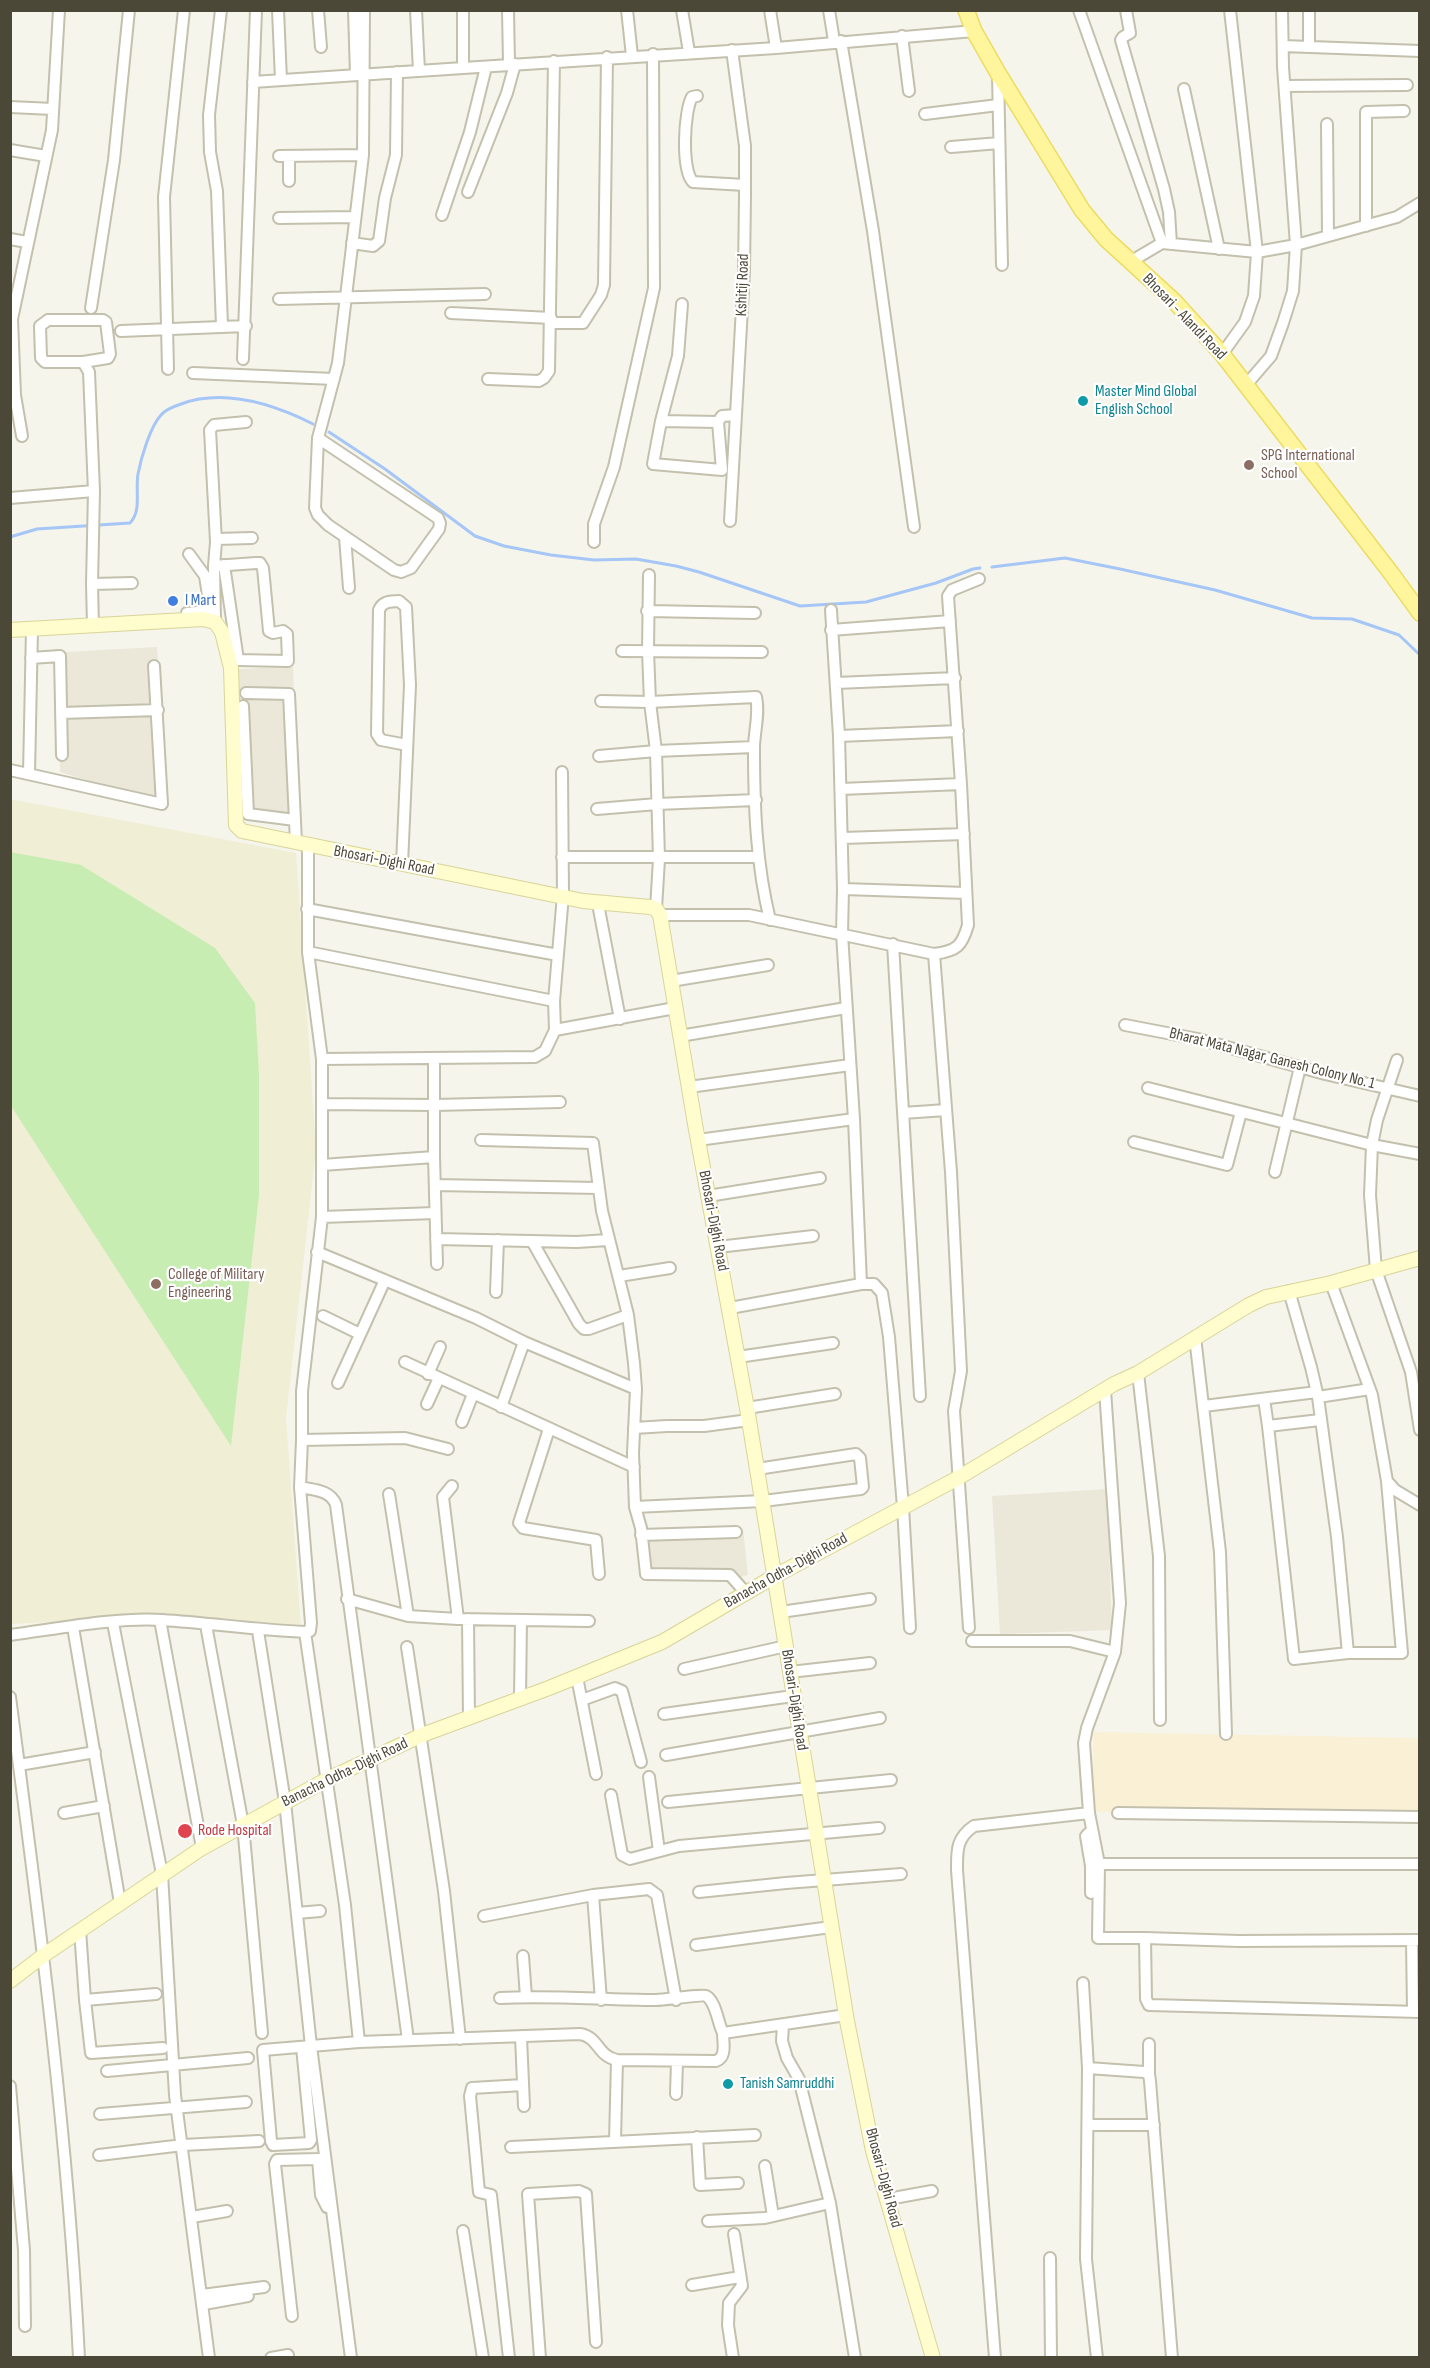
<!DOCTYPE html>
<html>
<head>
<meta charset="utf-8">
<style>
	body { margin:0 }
	#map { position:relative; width:1430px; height:2368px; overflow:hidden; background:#f6f5eb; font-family:"Sofia Sans Condensed",sans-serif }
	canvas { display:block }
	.frame { position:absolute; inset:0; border:12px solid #4c4838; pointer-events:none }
</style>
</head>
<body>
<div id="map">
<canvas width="1430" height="2368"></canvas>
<div class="frame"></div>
</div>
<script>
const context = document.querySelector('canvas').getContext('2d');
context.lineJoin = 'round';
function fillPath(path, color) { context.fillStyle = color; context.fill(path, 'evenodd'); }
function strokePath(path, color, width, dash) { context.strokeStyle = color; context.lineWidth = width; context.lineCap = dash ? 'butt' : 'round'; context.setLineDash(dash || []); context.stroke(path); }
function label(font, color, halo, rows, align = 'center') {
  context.font = font + ' "Sofia Sans Condensed",sans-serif'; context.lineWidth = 4.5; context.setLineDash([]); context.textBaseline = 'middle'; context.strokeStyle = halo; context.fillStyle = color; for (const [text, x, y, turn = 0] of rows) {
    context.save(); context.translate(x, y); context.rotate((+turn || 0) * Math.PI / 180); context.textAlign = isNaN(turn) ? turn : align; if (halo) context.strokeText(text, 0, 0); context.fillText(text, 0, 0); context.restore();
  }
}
fillPath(new Path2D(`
	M157 647 169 805 60 772 59 661 47 653Z
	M293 667 299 822H257L243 814 234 669Z
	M1107 1489 1112 1630 1000 1634 992 1496Z
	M743 1529 748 1575 729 1580 728 1577 640 1578 636 1534Z`), '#ebe8d9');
fillPath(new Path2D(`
	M1094 1732 1419 1738V1819L1092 1812Z`), '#f9f0d6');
fillPath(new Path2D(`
	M10 799 296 853 316 1149 286 1418 301 1628 149 1617 11 1624Z`), '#f0eed5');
fillPath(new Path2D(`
	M10 852 81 865 215 948 255 1003 259 1074V1195L231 1446 11 1106Z`), '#c8edb2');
strokePath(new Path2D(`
	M329 432 385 469 475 536 504 546 551 555 594 560 636 559 676 566 699 572 800 606 866 602 936 583 973 569 980 568
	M10 537 37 529 130 523C142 511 135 490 138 474 141 458 150 427 161 415 165 410 175 406 181 404 225 388 273 404 313 424
	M992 567 1065 558 1120 569 1215 590 1312 618 1352 619 1399 635 1420 655`), '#a5c6f6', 3);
const street = new Path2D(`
	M221 10 209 115 210 152 217 191 222 326
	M278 10 281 80
	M318 10 321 47
	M354 10 356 75
	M416 10 419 71
	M463 10V68L776 48 974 31
	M508 10 509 64
	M627 10 632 56
	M682 10 689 52
	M770 10 776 48
	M829 10 834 41
	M1079 10 1162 243
	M1126 10 1130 33 1123 37 1121 40 1164 189 1169 212 1171 244
	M902 36 909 91
	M841 41 873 231 914 527
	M1283 46 1420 51
	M1309 47V10
	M998 74 1002 265
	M253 82 463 68
	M1285 86 1407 85
	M1184 89 1219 249
	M697 96 692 97C684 111 681 170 693 182L745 185
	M10 107 53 109
	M925 114 998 105
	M1327 124 1328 236
	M951 147 999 143
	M10 150 46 156
	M279 156 363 155
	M289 156V181
	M468 192 507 93 515 64
	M442 215 470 132 486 67
	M279 218 355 217
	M1366 226V112L1404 111
	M10 239 27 242
	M352 243 373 246 379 241 385 198 396 155 397 72
	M1130 262 1162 243 1257 252 1296 245 1283 67 1282 10
	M279 299 485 294
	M682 304 678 356 661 421 653 464 722 470 718 422 722 416 736 415
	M91 308 114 160 129 10
	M451 313 551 318
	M550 323H583L601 295 604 285 607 57
	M121 331 246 326
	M1222 354 1245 322 1254 296 1257 252 1230 10
	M243 359 256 10
	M83 362 108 358 110 354 106 322 103 320H48L40 326 41 358 45 362H83L89 372 94 491 92 584 93 625
	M168 369 164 197 184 10
	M193 373 334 379
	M488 379 539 381 544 378 549 371 554 61
	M1246 385 1271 356 1283 323 1293 291 1296 245 1397 217 1420 203
	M661 421 718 422
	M22 436 15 395 12 319 52 130 59 10
	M318 438 438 518 440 523 439 529 411 568 401 572 394 570 328 525 318 515 315 508 318 438 338 363 363 155 364 10
	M10 498 94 491
	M730 521 744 272 745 195V146L732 50
	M345 537 349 588
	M216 539 252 538
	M594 542V524L614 467 654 288 653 54
	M214 566 256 563H260L263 568 269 631 273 633 283 631 287 634 288 661 238 660 224 565
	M649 575 648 651 650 702 656 751 659 859 656 909
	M92 584 132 583
	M647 611 755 613
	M186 620 187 613 207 611 210 608 205 576 189 554
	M215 622 214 566 216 542 210 430 214 425 246 422
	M831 630 950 621
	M622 651 762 652
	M31 658 60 656 62 755
	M836 683 955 678
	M246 693 289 694 296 842
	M601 701 650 702 756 697C760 713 754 732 754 748 754 805 756 864 770 920
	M243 706 248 814 295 820
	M61 713 158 710
	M839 736 958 731
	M599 756 656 751 754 747
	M10 770 162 804 154 666
	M29 774 32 629
	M841 789 961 784
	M597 809 657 804 756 800
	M843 838 964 834
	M308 845V952L554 1001
	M562 857H759
	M402 864 410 685 406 607 399 601C389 602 383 601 379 610L377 734 381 740 407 745
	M843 889 966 893
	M598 904 620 1019
	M307 909 558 955
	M660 915H749L934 954C957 951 962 946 968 925L961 784 948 596 952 590 979 579
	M893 944 920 1396
	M934 954 951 1172 961 1371 954 1411 969 1628
	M671 981 768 965
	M1125 1025 1198 1039 1325 1074 1420 1096
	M555 1030 675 1008
	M680 1036 846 1008
	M434 1058V1157L437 1264
	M322 1059 535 1057 545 1051 555 1030 554 1001 563 895 562 772
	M1397 1060 1377 1120 1372 1145 1370 1195 1376 1270 1411 1372 1420 1430
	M689 1087 850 1065
	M1148 1088 1372 1145 1420 1154
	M323 1104 435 1105 560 1102
	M903 1113 946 1110
	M481 1140 593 1143 602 1211 628 1315 634 1363 636 1389 633 1453 635 1507 763 1501 861 1489 863 1487 860 1458 856 1454 757 1469
	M698 1140 854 1119
	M1134 1142 1227 1165 1241 1112
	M322 1165 434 1157
	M1275 1172 1300 1067
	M435 1185 599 1188
	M708 1196 820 1178
	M322 1217 435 1213
	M436 1239 577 1242 608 1240
	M532 1241 579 1324 584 1329H589L628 1315
	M718 1247 813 1236
	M317 1252 476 1318 524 1342 636 1389
	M619 1276 670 1268
	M861 1284H874L882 1293 889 1337 903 1507 910 1628
	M1289 1291 1311 1367 1318 1397 1337 1537 1348 1653H1402L1387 1481 1372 1395 1331 1283
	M496 1292 498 1240
	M730 1308 861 1284 854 1119 842 934 843 889 839 736 831 610
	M323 1316 360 1334
	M1195 1337 1220 1552 1226 1734
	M738 1357 833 1343
	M405 1362 634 1467
	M1138 1373 1159 1556 1160 1720
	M428 1374 440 1347
	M338 1383 385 1280
	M1318 1397 1370 1389
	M1264 1399 1268 1426
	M427 1404 439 1378
	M1204 1406 1317 1392
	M501 1407 524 1342
	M747 1408 835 1394
	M1320 1420 1268 1426 1294 1659 1348 1653
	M462 1422 473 1394
	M634 1428 667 1426H704L749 1420
	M549 1429 519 1523 523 1528 596 1540 599 1574
	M302 1440V1391L322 1217V1059L308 952
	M1387 1481 1395 1490 1420 1505
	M452 1486 443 1497 458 1619
	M389 1494 408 1616
	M635 1507 641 1528 646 1574 730 1575 746 1593
	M641 1535 736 1532
	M347 1599 408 1616 458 1619 589 1621
	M781 1612 870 1599
	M468 1619 469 1718
	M160 1620 202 1848
	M113 1623 162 1874 175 2095 209 2358
	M206 1625 243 1825 262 2033
	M73 1627 120 1903
	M258 1631 285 1802 311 2046 351 2358
	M305 1632 345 1905 359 2042
	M10 1635C56 1629 117 1617 162 1620 210 1623 257 1630 305 1632L310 1631 311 1623 300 1487
	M972 1641H1070L1115 1652
	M407 1647 444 1891 460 2039
	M684 1669 786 1646
	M790 1672 870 1663
	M577 1677 596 1774
	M10 1697C39 1917 68 2136 79 2358
	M520 1699 521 1620
	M582 1700 615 1688 622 1691 641 1762
	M664 1714 793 1696
	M666 1755 880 1718
	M19 1765 95 1752
	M649 1777 659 1851
	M611 1795 622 1855 630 1859 679 1846 879 1828
	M668 1802 891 1780
	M64 1813 104 1806
	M1089 1813 1084 1743 1087 1728 1115 1652 1120 1603 1105 1390
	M1118 1813 1420 1817
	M1099 1864H1420
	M699 1892 786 1883 901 1874
	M1091 1893V1866L1086 1836 1092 1830
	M593 1895 601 2000
	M297 1913 320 1911
	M484 1916 593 1895 649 1889 657 1895 676 2000
	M80 1930 85 2000 156 1994
	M1412 1940 1413 2012
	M1420 1940 1239 1941 1145 1938 1146 1999 1149 2005 1420 2012
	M696 1945 831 1927
	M523 1956 526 1997
	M1083 1983 1088 2068 1086 2259 1097 2358
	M500 1998C552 1995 604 2000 656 2000 665 2000 702 1994 706 1996 716 2001 718 2024 723 2033
	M85 2000 91 2053 163 2048
	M783 2025 782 2041 787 2058 799 2079 830 2203 855 2358
	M521 2037 524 2106
	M408 2040 336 1505C331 1490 314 1490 300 1487L302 1440 405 1438 448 1449
	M302 2047 311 2140 309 2143 273 2145 271 2141 263 2050 359 2042 580 2034C599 2037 597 2056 617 2060L615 2141
	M617 2060 716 2061C727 2057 723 2043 723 2033L846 2015
	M1088 2068 1144 2072 1149 2074 1150 2081 1172 2358
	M107 2071 248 2058
	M1149 2074V2044
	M10 2086 24 2250 25 2326
	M676 2094 677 2061
	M100 2114 246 2102
	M1088 2125H1154
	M697 2137 700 2185 738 2183
	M511 2147 755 2135
	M99 2155 183 2145 259 2141
	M765 2166 773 2216
	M888 2199 932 2191
	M192 2217 227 2211
	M708 2221 765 2218 830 2203
	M463 2231 483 2358
	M1050 2258 1051 2358
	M692 2285 740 2277
	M202 2295 264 2287
	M204 2304 248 2296
	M292 2316 275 2164 277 2160 318 2159 321 2195 327 2207H330
	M271 2358 288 2355
	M509 2358 491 2195 479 2192 470 2096 472 2088 523 2085
	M540 2358 528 2194 579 2191 586 2194 596 2342
	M733 2358 728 2325 729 2303 742 2286 734 2234
	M995 2358 957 1870C957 1851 956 1838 974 1826L1089 1813 1099 1864 1098 1938H1145`);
const secondary = new Path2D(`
	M10 630 203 619 215 622 222 632 231 668 236 825 242 831 583 901 650 907 656 909 660 915 695 1124 747 1408 847 2021 873 2151 933 2358
	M10 1981 44 1955 202 1848 326 1780 422 1735 549 1688 662 1642 775 1576 958 1478 1114 1384 1138 1373 1249 1305 1266 1297 1331 1283 1420 1258`);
const primary = new Path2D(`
	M966 10 974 31 998 73 1082 210 1106 239 1175 302 1222 354 1391 573 1420 613`);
strokePath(street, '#c3c0ad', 14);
strokePath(secondary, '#d9d499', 16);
strokePath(primary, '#ecdc64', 18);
strokePath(street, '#fff', 10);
strokePath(secondary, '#fffccd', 14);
strokePath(primary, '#fff59c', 15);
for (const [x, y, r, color] of [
	[1083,401,6,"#0f9aa8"],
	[1249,465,6,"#8d6e63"],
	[173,601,6,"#3f7fe0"],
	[156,1284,6,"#8d6e63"],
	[185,1831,8,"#e0444e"],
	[728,2084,6,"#0f9aa8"]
]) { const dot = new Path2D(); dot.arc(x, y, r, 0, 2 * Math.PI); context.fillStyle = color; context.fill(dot); strokePath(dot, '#fff', 2); }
label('16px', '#4c4838', '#fff', [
	["Kshitij Road",743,285,-88],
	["Bhosari - Alandi Road",1184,317,46],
	["Bhosari-Dighi Road",384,861,11],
	["Bharat Mata Nagar, Ganesh Colony No. 1",1272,1059,14],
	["Bhosari-Dighi Road",713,1221,79],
	["Banacha Odha-Dighi Road",786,1571,-29],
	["Bhosari-Dighi Road",794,1700,81],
	["Banacha Odha-Dighi Road",345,1773,-26],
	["Bhosari-Dighi Road",883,2178,75]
]);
label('16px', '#0d838f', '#fff', [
	["Master Mind Global",1095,392],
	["English School",1095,410],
	["Tanish Samruddhi",740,2084]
], 'left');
label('16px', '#785e54', '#fff', [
	["SPG International",1261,456],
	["School",1261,474],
	["College of Military",168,1275],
	["Engineering",168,1293]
], 'left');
label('16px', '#366cbe', '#fff', [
	["I Mart",185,601]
], 'left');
label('16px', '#be3a42', '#fff', [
	["Rode Hospital",198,1831]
], 'left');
</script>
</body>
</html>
